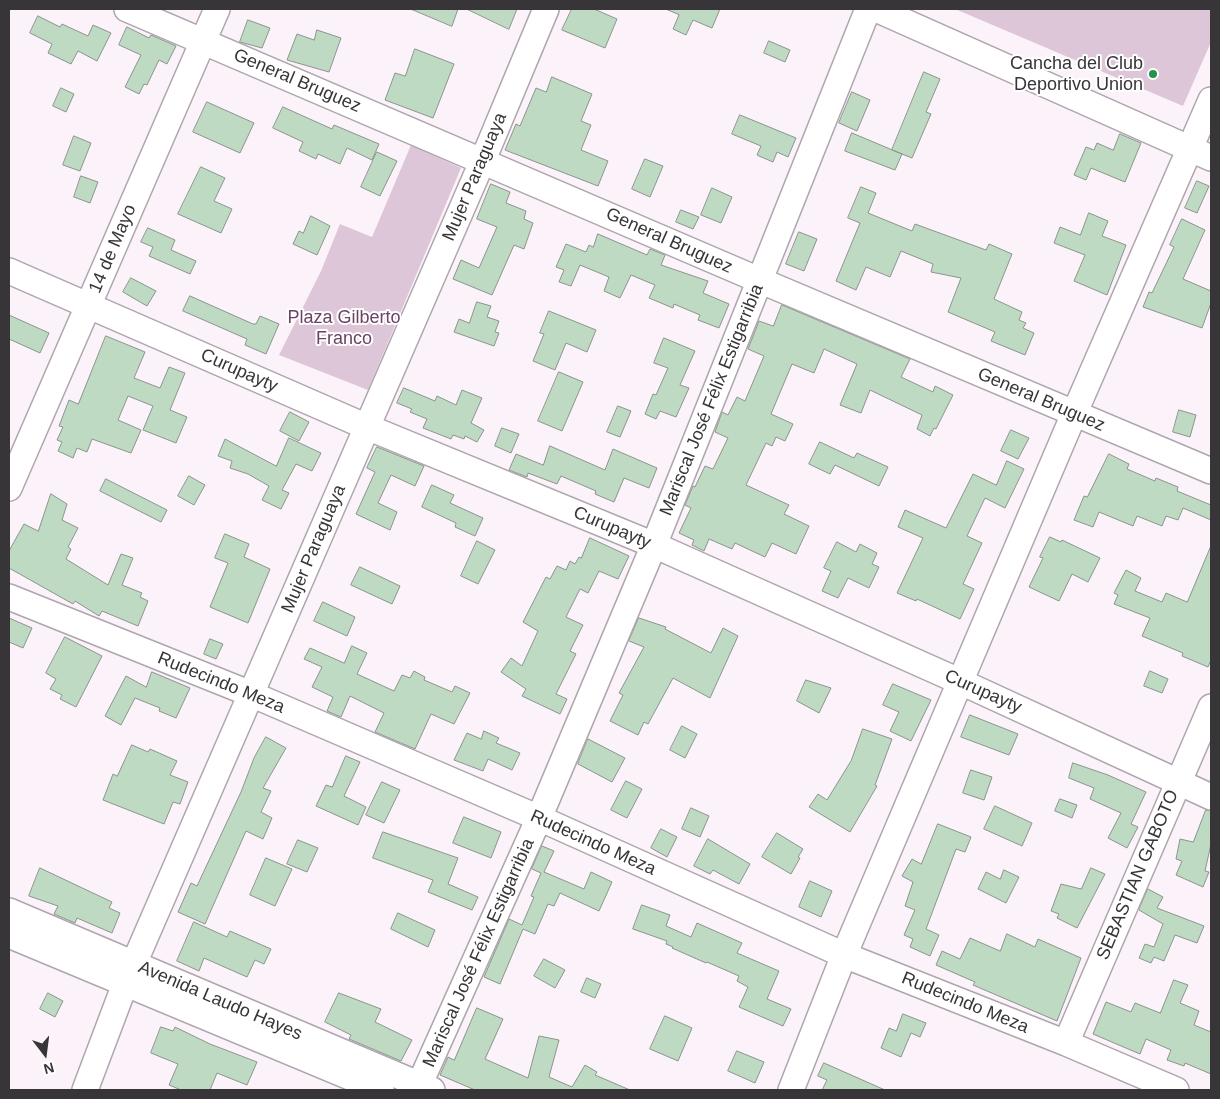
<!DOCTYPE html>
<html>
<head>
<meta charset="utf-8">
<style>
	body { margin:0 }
	#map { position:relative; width:1220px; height:1099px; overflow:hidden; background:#fcf2fa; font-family:Helvetica,sans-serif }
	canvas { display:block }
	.frame { position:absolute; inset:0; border:10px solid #383538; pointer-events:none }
	.north { position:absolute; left:20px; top:1029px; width:50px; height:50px; -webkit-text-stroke:4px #fff; paint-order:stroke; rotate:165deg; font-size:14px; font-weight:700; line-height:20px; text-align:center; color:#383538 }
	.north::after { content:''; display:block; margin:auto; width:18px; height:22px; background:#383538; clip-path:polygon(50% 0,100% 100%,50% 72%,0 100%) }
</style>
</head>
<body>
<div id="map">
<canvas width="1220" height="1099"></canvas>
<div class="frame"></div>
<div class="north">N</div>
</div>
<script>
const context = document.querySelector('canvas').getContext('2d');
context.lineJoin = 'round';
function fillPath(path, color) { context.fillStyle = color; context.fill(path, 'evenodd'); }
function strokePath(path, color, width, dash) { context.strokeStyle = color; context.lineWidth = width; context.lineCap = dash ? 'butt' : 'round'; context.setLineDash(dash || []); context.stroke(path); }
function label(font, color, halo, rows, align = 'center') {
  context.font = font + ' Helvetica,sans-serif'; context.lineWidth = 4; context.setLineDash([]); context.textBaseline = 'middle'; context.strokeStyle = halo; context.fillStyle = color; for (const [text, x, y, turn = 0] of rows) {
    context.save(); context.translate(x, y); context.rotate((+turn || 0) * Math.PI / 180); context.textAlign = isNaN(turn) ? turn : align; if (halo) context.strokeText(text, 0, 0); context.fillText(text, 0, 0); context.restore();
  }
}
fillPath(new Path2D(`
	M955 9H1211V42L1183 106Z
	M411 145 461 168 368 390 279 355 321 271 340 224 372 237Z`), '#dec6d9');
const building = new Path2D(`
	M411 9H458L452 26Z
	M467 9H517L509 29Z
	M572 9H594L617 19 605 48 562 30Z
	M666 9H720L712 28 693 20 686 35 673 29 679 15Z
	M38 16 60 27 62 24 88 36 93 25 111 33 97 61 78 51 71 64 48 53 52 44 30 33Z
	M248 20 270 28 262 48 240 42Z
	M127 27 149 38 151 35 176 46 167 64 159 60 147 85 144 84 139 94 125 87 141 55 119 45Z
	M317 30 341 38 329 72 287 60 297 34 314 40Z
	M769 41 790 50 785 62 764 53Z
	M415 49 454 64 433 118 385 100 395 73 405 76Z
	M924 72 940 79 926 112 931 114 912 158 892 150Z
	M552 77 592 94 581 121 591 125 581 150 608 161 598 186 505 150 516 124 520 126 536 88 546 92Z
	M61 88 74 94 66 112 53 106Z
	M852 92 870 100 857 131 839 123Z
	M207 102 254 123 240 153 193 132Z
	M283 107 332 129 334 125 379 144 372 160 347 148 340 164 318 154 316 159 299 151 303 142 273 128Z
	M740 115 796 138 788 157 777 152 773 162 759 156 757 155 761 146 732 134Z
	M852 133 902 154 895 170 845 151Z
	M1120 134 1141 143 1125 182 1091 168 1086 180 1074 175 1086 147 1094 150 1097 143 1113 150Z
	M74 136 91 143 80 171 63 165Z
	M377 152 397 161 380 196 361 187Z
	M645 159 663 166 650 197 632 189Z
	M201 167 225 178 214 201 232 209 221 233 178 214Z
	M81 176 98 182 90 203 74 197Z
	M1197 181 1209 186 1197 213 1185 208Z
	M491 184 510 192 506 203 526 211 524 219 533 223 524 249 514 245 492 295 453 279 461 260 479 268 497 227 477 219Z
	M861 187 876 193 868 213 912 231 915 224 986 250 989 244 1012 254 994 299 1022 312 1019 320 1026 323 1023 328 1034 333 1025 355 991 341 995 332 948 312 961 278 931 272 933 264 901 251 890 277 866 267 856 290 836 281 860 223 848 218Z
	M712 188 732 197 721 223 701 215Z
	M681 210 699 217 693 229 676 222Z
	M1089 213 1108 221 1102 236 1126 245 1107 295 1074 281 1085 255 1054 243 1060 227 1080 235Z
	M311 216 330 226 317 255 293 244 299 231 303 233Z
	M1182 219 1205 230 1183 279 1211 291V303L1202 328 1143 307 1149 292 1152 293 1174 247 1170 245Z
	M148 228 175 240 171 250 196 261 190 274 149 256 153 247 141 242Z
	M799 232 817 239 804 271 786 264Z
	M598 234 647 255 650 249 665 255 661 265 708 281 703 293 729 304 719 328 698 320 700 315 674 304 673 308 649 298 655 285 631 275 620 298 604 291 609 277 580 265 571 286 559 282 564 270 556 267 566 244 586 252 589 245 593 247Z
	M131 278 156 291 147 306 123 292Z
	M190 296 253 324H256L260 316 279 324 266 354 245 345 247 339 183 311Z
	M477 302 491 306 487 317 499 321 495 332 499 333 494 346 454 332 459 319 469 323Z
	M782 305 910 359 901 377 933 392 935 386 953 395 936 429 934 428 930 436 917 429 922 415 870 390 861 413 840 405 857 364 824 349 814 373 792 364 771 414 793 424 785 441 776 437 772 446 766 443 746 485 789 505 784 514 809 526 796 554 772 543 765 557 735 543 732 549 709 539 704 551 692 545 694 540 679 533 691 508 685 505 693 486 695 487 705 466 713 469 728 438 715 432 722 412 728 415 737 397 745 401 764 356 748 349 759 321 773 326Z
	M549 311 596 330 587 352 566 343 555 370 533 361 544 334 540 333Z
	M9 315 49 333 40 353 9 339Z
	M106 336 145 352 134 378 160 388 169 367 185 373 170 410 187 417 176 443 143 430 153 406 128 396 118 420 141 430 131 453 92 439 87 452 77 448 73 458 58 451 62 442 57 440 63 427 59 426 69 400 78 404Z
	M664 338 695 351 680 385 689 388 676 417 660 411 656 419 645 414 653 394 656 395 668 368 654 363Z
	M559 372 583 382 562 431 538 421Z
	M404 388 435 401 437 396 456 405 462 390 482 398 471 423 484 430 477 442 465 436 464 439 453 435 451 439 423 428 427 419 410 412 412 409 397 403Z
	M618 406 631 411 620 437 607 432Z
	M1179 410 1196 415 1190 437 1173 432Z
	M290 412 309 422 299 441 280 431Z
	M502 428 519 434 511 453 495 446Z
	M1011 430 1029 438 1018 459 1001 451Z
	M289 438 321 453 312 471 296 464 282 490 289 493 281 509 262 500 269 486 248 474 230 468 232 461 218 456 225 439 276 466Z
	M820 442 854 458 857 453 888 467 879 486 835 465 830 474 809 464Z
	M550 446 605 470 613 449 657 468 649 488 624 478 614 502 595 494 596 491 561 476 557 484 528 473 527 477 509 470 516 454 543 465Z
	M377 447 424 466 415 486 391 475 378 503 397 512 390 530 356 514 375 472 367 468Z
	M1109 454 1129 464 1127 469 1155 481 1156 478 1178 487 1177 491 1211 505V520L1183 508 1178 520 1166 516 1162 526 1137 516 1133 526 1099 512 1093 527 1074 520 1084 496 1087 497Z
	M1007 461 1024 469 1005 508 985 498 967 536 982 543 963 584 974 589 960 619 917 599 916 601 897 593 923 538 898 527 905 510 946 528 973 474 996 485Z
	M189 476 205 485 194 505 178 496Z
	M106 479 167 510 161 522 100 491Z
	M432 485 454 495 450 503 483 518 475 536 455 527 456 523 422 507Z
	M51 494 67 504 62 520 78 528 68 547 71 549 66 559 108 585 121 554 133 558 122 585 142 593 140 597 148 601 138 626 102 611 99 616 75 601 73 604 9 568V551L24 524 38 531Z
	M225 534 249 544 244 557 270 569 248 623 210 607 228 563 215 558Z
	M1050 537 1061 542 1062 540 1100 558 1088 582 1072 574 1059 601 1029 587 1043 558 1040 557Z
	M590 538 629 556 618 579 599 571 588 593 580 589 566 617 583 625 570 651 576 654 556 694 567 699 560 714 522 696 526 689 501 672 511 658 522 666 538 631 523 622 546 577 550 579 557 566 566 570 570 561 575 564 579 557 581 558Z
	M477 541 495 550 478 584 461 576Z
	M837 542 856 552 860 544 877 553 872 564 879 567 869 588 848 578 838 598 822 591 831 571 824 568Z
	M1211 546V660L1208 667 1182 656 1183 653 1142 636 1150 618 1114 604 1118 595 1114 593 1126 570 1141 578 1135 591 1162 602 1166 593 1187 602Z
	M360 567 400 586 392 604 351 585Z
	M323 602 355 617 347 636 314 621Z
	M9 618 32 628 23 648 9 642Z
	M639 618 666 627 665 629 711 653 723 628 738 636 710 698 673 678 648 724 644 722 638 735 610 721 623 695 619 693 644 647 629 641Z
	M65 637 102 656 76 707 60 699 62 695 50 689 56 679 46 673Z
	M210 639 223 644 216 659 204 654Z
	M352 646 367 653 357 674 394 691 402 675 410 678 414 671 425 677 424 680 452 692 455 686 470 693 454 724 431 714 415 749 375 732 384 713 350 696 341 717 327 711 333 697 312 687 322 667 304 659 310 648 344 663Z
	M1150 671 1168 679 1162 693 1144 686Z
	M152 672 190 688 176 718 159 711 160 708 135 698 121 725 105 716 126 676 146 687Z
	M806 680 831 688 819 713 797 701Z
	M893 684 931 700 911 741 890 731 899 712 883 705Z
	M970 715 1018 734 1009 755 961 737Z
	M682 726 697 734 685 758 670 750Z
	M863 729 892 739 875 785 877 786 850 832 809 807 818 794 827 800 851 761Z
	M484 731 499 738 496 743 520 753 512 770 488 759 483 771 454 760 467 733 481 739Z
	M266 737 286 748 263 788 271 791 261 812 272 818 263 839 246 831 205 924 178 912 191 883 197 886 241 792 254 758Z
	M588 739 625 758 612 782 578 764Z
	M132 745 148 752 150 749 177 761 170 775 188 782 180 804 173 802 164 824 103 800 113 774 117 776Z
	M346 756 360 762 344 796 366 807 358 825 316 806 326 785 332 787Z
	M1073 763 1108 775 1146 792 1131 824 1138 827 1127 848 1108 838 1121 813 1090 799 1094 788 1069 778Z
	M971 770 992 777 984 800 963 793Z
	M626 781 642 789 627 818 611 810Z
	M382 782 400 790 384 823 366 815Z
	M1060 799 1077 805 1072 818 1055 811Z
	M995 806 1032 823 1022 846 984 829Z
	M691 808 709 816 700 837 682 829Z
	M1206 810 1211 811V844L1205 871 1209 872 1203 887 1176 875 1182 861 1176 859 1180 839 1193 842Z
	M464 817 501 832 491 858 453 843Z
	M938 824 971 837 965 852 956 849 926 929 939 935 930 956 910 947 913 939 904 935 915 910 905 906 913 882 902 876 912 859 921 864Z
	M661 829 677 837 667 857 651 848Z
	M383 832 458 858 448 884 478 897 472 910 428 892 433 880 373 858Z
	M777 833 803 849 798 857 800 858 791 874 762 857Z
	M708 839 750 864 739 884 713 870 710 874 694 866Z
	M298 840 318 848 307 872 287 864Z
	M542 846 554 851 544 872 584 889 591 872 612 882 599 911 560 893 554 906 548 904 535 934 523 929 500 984 484 977 509 919 522 925 534 897 531 896 541 873 532 869Z
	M266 858 292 869 275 906 250 895Z
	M40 868 112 902 109 908 120 913 112 933 77 918 75 923 54 914 58 906 29 896Z
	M1091 868 1105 874 1077 928 1057 918 1059 914 1051 911 1061 884 1081 889Z
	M1004 870 1019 877 1006 903 978 889 986 872 1000 879Z
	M810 881 832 891 821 917 799 907Z
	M1148 889 1163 897 1157 908 1204 926 1197 943 1175 935 1164 961 1154 957 1151 963 1139 958 1145 944 1154 947 1163 924 1139 910Z
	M642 905 670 915 666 926 691 937 697 923 742 943 737 953 779 971 767 999 791 1009 783 1026 739 1007 748 987 737 981 739 976 707 962 706 963 672 948 673 947 666 944 667 941 633 929Z
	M398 913 435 930 428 947 391 929Z
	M194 922 227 937 230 931 271 949 264 964 255 960 247 977 204 958 199 971 177 961Z
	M1007 934 1035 947 1038 939 1081 958 1057 1021 973 985 975 982 936 965 942 951 960 959 970 938 1000 951Z
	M544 959 565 970 555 988 534 976Z
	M587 978 601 984 595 998 581 992Z
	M1174 980 1188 985 1180 1003 1199 1011 1194 1025 1211 1032V1074L1185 1063 1184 1066 1167 1060 1171 1050 1146 1039 1140 1054 1093 1034 1106 1002 1131 1012 1135 1003 1160 1013Z
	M48 993 63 1001 55 1017 40 1009Z
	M339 993 381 1009 375 1022 412 1040 401 1061 349 1039 351 1035 325 1022Z
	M477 1008 503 1019 485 1059 528 1078 539 1036 559 1040 549 1077 572 1087 585 1065 597 1072 595 1075 630 1090H475L440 1075 448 1057 454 1060Z
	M903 1014 926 1023 920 1037 911 1033 901 1057 881 1048 889 1028 896 1031Z
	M665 1016 692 1028 678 1061 650 1049Z
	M161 1027 173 1031 175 1027 210 1044 257 1062 247 1085 217 1073 210 1090H181L169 1085 178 1064 151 1053Z
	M737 1051 764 1062 755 1083 728 1071Z
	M824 1063 885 1090H822L827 1080 818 1076Z`);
fillPath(building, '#bedac3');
strokePath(building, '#8b948d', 1);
const minor = new Path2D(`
	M127 9 759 280 1211 471
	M876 9 1211 158
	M9 271 367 427 654 545 961 682 1211 797
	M9 488 217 9
	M9 597 251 694 539 818 844 955 1066 1043 1176 1090
	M9 911 432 1090
	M9 935 381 1090
	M1066 1043 1211 707
	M85 1090 125 984 483 160 546 9
	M417 1090 539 818 654 545 868 9
	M791 1090 844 955 1074 414 1211 100`);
strokePath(minor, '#afa6ad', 28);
strokePath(minor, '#fff', 25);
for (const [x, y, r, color] of [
	[1153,74,5,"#24924b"]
]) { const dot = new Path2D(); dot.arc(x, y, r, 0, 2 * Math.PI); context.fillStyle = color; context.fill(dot); strokePath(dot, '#fff', 2); }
label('18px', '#383538', '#fff', [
	["Cancha del Club",1143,64],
	["Deportivo Union",1143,85]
], 'right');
label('18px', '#383538', '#fff', [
	["General Bruguez",297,81,23],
	["Mujer Paraguaya",475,177,-67],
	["General Bruguez",669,241,24],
	["14 de Mayo",113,249,-67],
	["Curupayty",239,371,24],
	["Mariscal José Félix Estigarribia",712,400,-68],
	["General Bruguez",1041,400,23],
	["Curupayty",612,528,23],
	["Mujer Paraguaya",314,549,-67],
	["Rudecindo Meza",221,683,22],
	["Curupayty",983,692,24],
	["Rudecindo Meza",593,843,24],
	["SEBASTIAN GABOTO",1138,875,-67],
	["Mariscal José Félix Estigarribia",479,953,-66],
	["Avenida Laudo Hayes",220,1001,23],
	["Rudecindo Meza",965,1003,22]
]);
label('18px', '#6b4364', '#fff', [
	["Plaza Gilberto",344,318],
	["Franco",344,339]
]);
</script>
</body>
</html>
